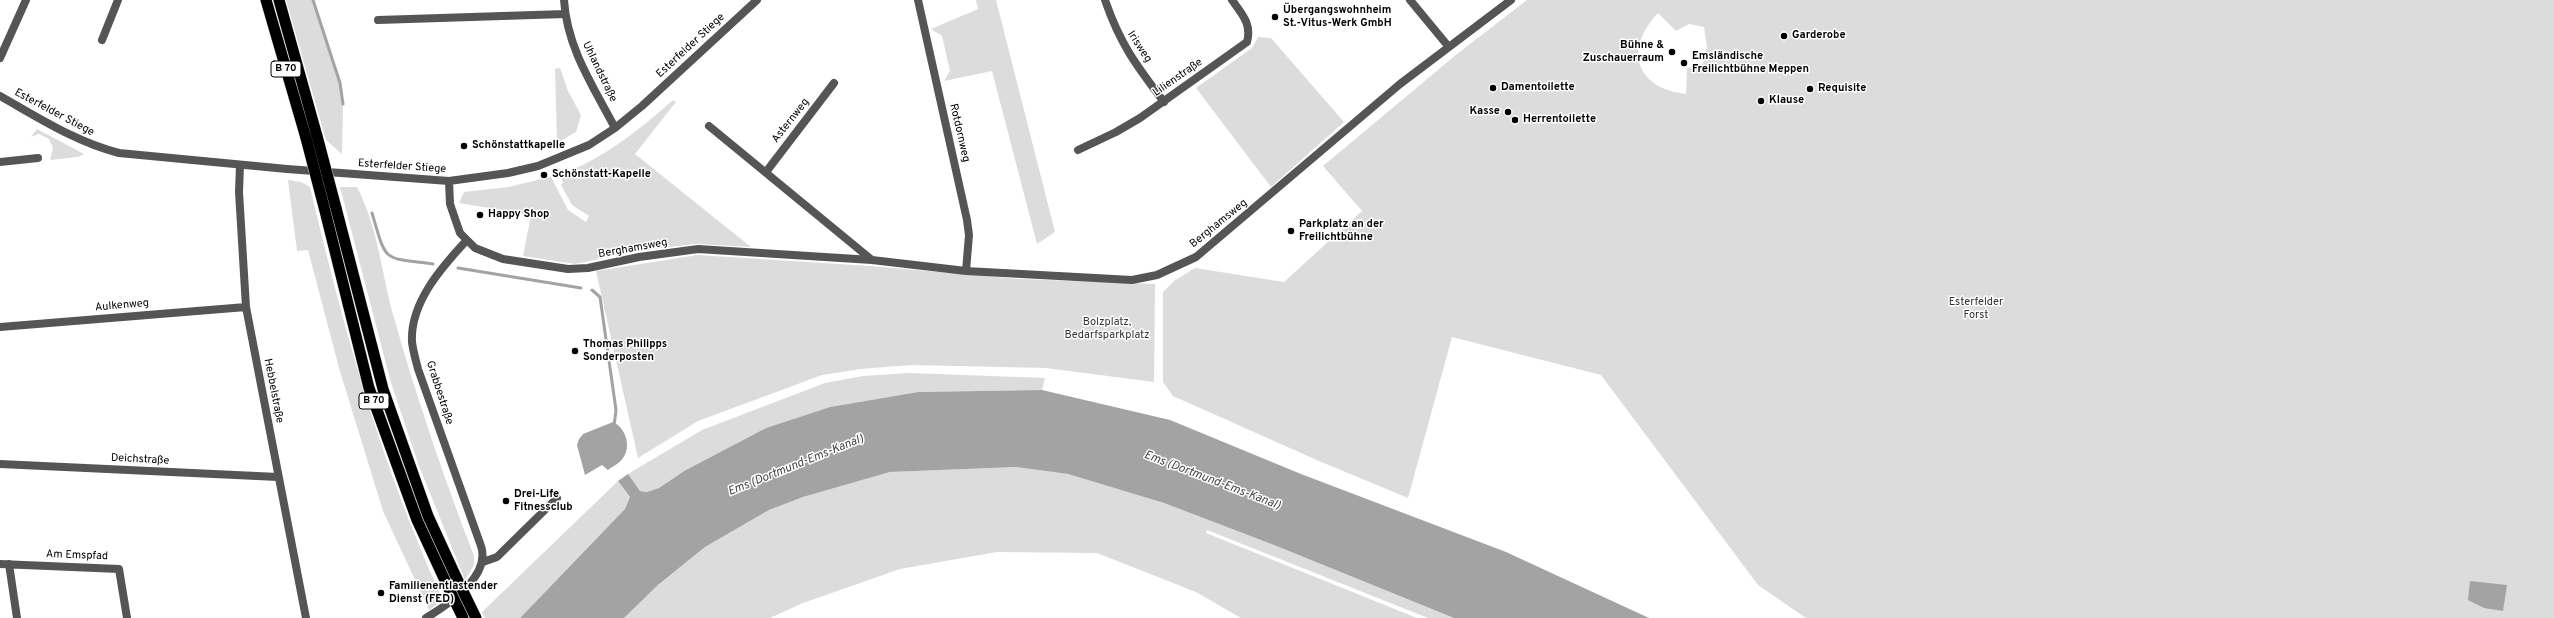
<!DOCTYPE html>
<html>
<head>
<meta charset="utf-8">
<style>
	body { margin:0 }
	canvas { display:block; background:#fff }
</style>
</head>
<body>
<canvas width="2554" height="618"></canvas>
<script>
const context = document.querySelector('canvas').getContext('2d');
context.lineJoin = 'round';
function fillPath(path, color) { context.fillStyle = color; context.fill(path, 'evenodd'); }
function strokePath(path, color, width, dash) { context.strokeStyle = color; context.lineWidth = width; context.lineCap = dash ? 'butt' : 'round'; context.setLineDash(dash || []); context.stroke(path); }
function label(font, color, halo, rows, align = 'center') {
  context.font = font + ' Overpass,sans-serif'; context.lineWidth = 3; context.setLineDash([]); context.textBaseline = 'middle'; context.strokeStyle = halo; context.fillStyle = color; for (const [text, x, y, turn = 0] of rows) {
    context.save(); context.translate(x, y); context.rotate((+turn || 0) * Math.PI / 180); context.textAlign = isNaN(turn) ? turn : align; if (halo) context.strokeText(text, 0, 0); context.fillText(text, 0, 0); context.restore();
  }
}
fillPath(new Path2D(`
	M286 0H313L340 83 343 104 342 154 326 140Z
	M976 0H996L1055 232 1037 244 992 71 944 81 950 71 942 36 931 29 978 9Z
	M1527 0H2554V618H1806L1758 585 1601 375 1452 337 1408 498 1319 461 1173 396 1163 382V292L1174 281 1195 268 1284 282 1362 211 1323 166 1457 54ZM1658 13 1676 31 1689 24 1704 27 1707 47 1703 64 1687 68 1686 94C1635 88 1624 49 1658 13Z
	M1258 37 1271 38 1344 122 1271 187 1196 88 1252 48Z
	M560 68 568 91 581 115 576 132 557 143 555 69Z
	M673 100 676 102 635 154 751 247 696 244 636 251 575 264 523 256 531 215 459 203 464 192 508 187 551 177 568 210 586 222 589 216 572 205 561 185 563 183 560 175C604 158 638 131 673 100Z
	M37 129 84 154 78 157 50 160 53 148 49 139 39 134 31 137Z
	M288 180 301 182 310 187C344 331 381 465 443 600L429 610 383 511 339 368 308 250 297 251Z
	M340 187H357C378 227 382 276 394 318 417 399 444 478 474 556V565L465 580 419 466 391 383Z
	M698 255 870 266 1020 279 1155 284 1154 382 1046 368 911 365 861 369 822 375 698 421 638 458 596 271Z
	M910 373 1045 378 1042 390 918 392 830 407 766 428 684 471 659 488 647 492 640 491 628 474 702 430 825 383 863 376Z
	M1016 467 1068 474 1164 503 1274 545 1454 618H1428L1207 530 1206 533 1417 618H1241L1196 592 1097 553 997 552 900 569 803 603 770 618H624L658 585 705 547 769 510 803 497 890 472Z
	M618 481 630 497 625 509 520 618H485L482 612Z`), '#dcdcdc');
fillPath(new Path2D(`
	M1042 390 1170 420 1301 474 1506 552 1649 618H1454L1274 545 1164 503 1068 474 1016 467 890 472 803 497 769 510 705 547 658 585 624 618H520L625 509 630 497 618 481 628 474 640 491 647 492 659 488 684 471 766 428 830 407 918 392Z
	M613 422C625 427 632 446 623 458 620 463 613 466 608 470L602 465 585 475 577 445 579 439 583 434Z
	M2470 581 2507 585 2503 611 2484 608 2468 600Z`), '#a3a3a3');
strokePath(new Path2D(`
	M313 0 340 83 343 104
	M372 213C387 264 382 257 433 264
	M458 268 581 288
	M592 290 600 297 616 410 614 426`), '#a3a3a3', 3);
const trunk = new Path2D(`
	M266 0 306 138
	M279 0 317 136
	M324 207 369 388 417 520 448 587
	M336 208 383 389 428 516 457 579`);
strokePath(trunk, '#dbdbdb', 12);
strokePath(new Path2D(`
	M564 0C567 48 593 86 615 128
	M918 0 967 220 969 235 966 271
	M1105 0C1120 44 1136 65 1164 102
	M1410 0 1448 46
	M378 20 565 14
	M102 40 118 0
	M0 58 26 0
	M0 96C39 118 76 142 119 153L287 169 449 181 508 173 538 166 589 145 615 128 642 106 757 0
	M709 126 872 260
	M1078 150 1116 132 1140 118 1247 42C1252 24 1242 14 1232 0
	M0 162 38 158
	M240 165 239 192 246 307 306 618
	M766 172 834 83
	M449 181 450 204 460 233 475 248 503 259 568 269 588 268 639 257 698 249 872 260 966 271 1132 280 1157 275 1196 257 1400 84 1511 0
	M0 327 246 307
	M0 464 278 477
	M483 562 497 557 557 498
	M0 564 119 569 127 618
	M9 564 17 618
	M426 618C449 604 491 576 481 546L418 369C416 361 413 351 412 342 410 303 441 268 466 241`), '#555', 8);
strokePath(trunk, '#000', 11);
const trunkBridge = new Path2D(`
	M317 136 336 208
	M306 138 324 207
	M457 579 476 618
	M448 587 463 618`);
strokePath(trunkBridge, '#dbdbdb', 12, []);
strokePath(trunkBridge, '#000', 11);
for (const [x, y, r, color] of [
	[1275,17,4,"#000"],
	[1784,36,4,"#000"],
	[1672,52,4,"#000"],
	[1684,63,4,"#000"],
	[1493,88,4,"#000"],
	[1810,89,4,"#000"],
	[1761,101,4,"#000"],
	[1508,112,4,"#000"],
	[1515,120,4,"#000"],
	[464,146,4,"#000"],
	[544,175,4,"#000"],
	[480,215,4,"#000"],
	[1291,231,4,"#000"],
	[575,351,4,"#000"],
	[506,501,4,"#000"],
	[381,593,4,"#000"]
]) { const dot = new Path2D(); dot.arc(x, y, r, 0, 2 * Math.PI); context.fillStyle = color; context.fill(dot); strokePath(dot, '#fff', 1.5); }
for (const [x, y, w] of [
	[286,69,30],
	[374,401,30]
]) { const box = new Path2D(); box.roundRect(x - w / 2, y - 8, w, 16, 3); context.fillStyle = '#fff'; context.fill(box); strokePath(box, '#000', 1); }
label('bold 10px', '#000', null, [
	["B 70",286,69],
	["B 70",374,401]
]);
label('bold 11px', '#000', '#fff', [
	["Übergangswohnheim",1283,11],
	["St.-Vitus-Werk GmbH",1283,24],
	["Garderobe",1792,36],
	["Bühne &",1664,46,"right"],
	["Zuschauerraum",1664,59,"right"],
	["Emsländische",1692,57],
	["Freilichtbühne Meppen",1692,70],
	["Damentoilette",1501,88],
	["Requisite",1818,89],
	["Klause",1769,101],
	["Kasse",1500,112,"right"],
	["Herrentoilette",1523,120],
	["Schönstattkapelle",472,146],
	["Schönstatt-Kapelle",552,175],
	["Happy Shop",488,215],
	["Parkplatz an der",1299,225],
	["Freilichtbühne",1299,238],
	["Thomas Philipps",583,345],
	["Sonderposten",583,358],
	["Drei-Life",514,495],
	["Fitnessclub",514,508],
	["Familienentlastender",389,587],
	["Dienst (FED)",389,600]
], 'left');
label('11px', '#000', '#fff', [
	["Esterfelder Stiege",691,46,-43],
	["Irisweg",1139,47,57],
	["Uhlandstraße",599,72,64],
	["Lilienstraße",1178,78,-35],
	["Esterfelder Stiege",54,113,28],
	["Asternweg",791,121,-52],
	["Rotdornweg",959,133,77],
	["Esterfelder Stiege",402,167,4],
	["Berghamsweg",1219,224,-39],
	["Berghamsweg",633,249,-10],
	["Aulkenweg",122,306,-5],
	["Hebbelstraße",273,391,79],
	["Grabbestraße",439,393,72],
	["Deichstraße",140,460,3],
	["Am Emspfad",77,556,2]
]);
label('11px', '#333', '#fff', [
	["Esterfelder",1976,303],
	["Forst",1976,316],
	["Bolzplatz,",1107,323],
	["Bedarfsparkplatz",1107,336]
]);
label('italic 12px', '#444', '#fff', [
	["Ems (Dortmund-Ems-Kanal)",796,466,-22],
	["Ems (Dortmund-Ems-Kanal)",1212,481,21]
]);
</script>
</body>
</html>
